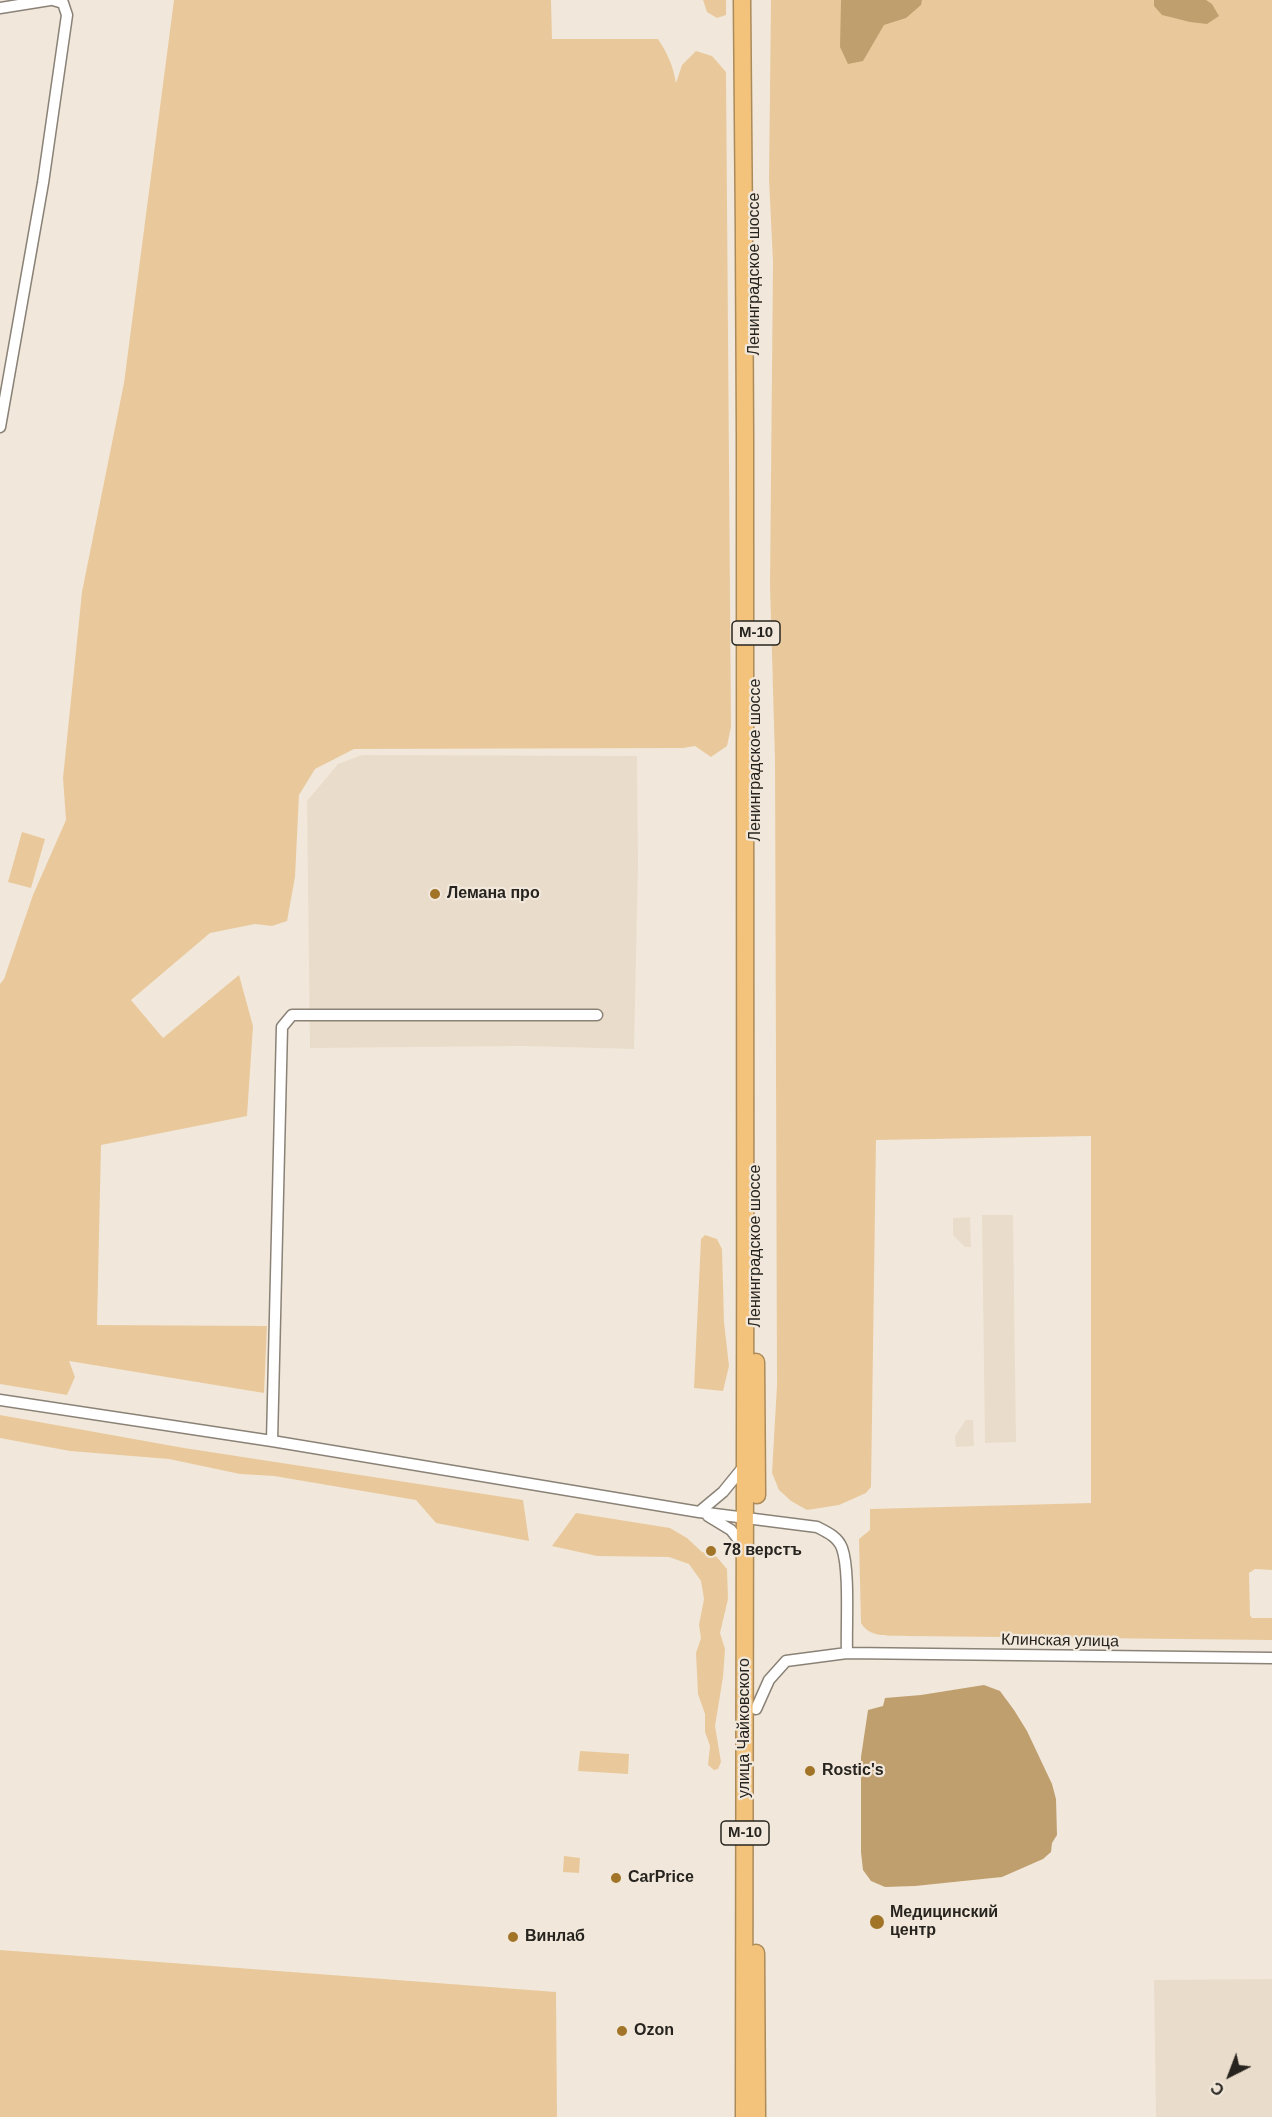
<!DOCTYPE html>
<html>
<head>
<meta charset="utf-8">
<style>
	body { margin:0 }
	#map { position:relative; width:1272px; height:2117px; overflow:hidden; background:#f1e8db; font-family:Helvetica,sans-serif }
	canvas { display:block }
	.north { position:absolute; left:1200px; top:2045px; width:60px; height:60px; -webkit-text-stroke:4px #f1e8db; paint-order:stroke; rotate:222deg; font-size:16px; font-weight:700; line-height:24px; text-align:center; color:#27241f }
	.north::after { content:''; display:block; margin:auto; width:21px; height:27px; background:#27241f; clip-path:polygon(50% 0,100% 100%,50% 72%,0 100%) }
</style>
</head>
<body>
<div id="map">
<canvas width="1272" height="2117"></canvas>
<div class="north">С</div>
</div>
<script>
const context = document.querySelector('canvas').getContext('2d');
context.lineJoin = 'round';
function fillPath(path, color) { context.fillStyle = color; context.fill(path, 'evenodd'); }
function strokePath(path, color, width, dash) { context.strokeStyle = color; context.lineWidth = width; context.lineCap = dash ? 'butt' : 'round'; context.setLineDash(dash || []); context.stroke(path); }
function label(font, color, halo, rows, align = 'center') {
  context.font = font + ' Helvetica,sans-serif'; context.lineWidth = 4.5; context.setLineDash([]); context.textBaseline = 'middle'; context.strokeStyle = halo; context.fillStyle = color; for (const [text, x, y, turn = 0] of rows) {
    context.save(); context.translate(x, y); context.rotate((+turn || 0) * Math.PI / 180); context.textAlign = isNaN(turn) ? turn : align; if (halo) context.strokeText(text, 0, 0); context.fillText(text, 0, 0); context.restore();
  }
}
fillPath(new Path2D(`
	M362 755 637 756 638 865 634 1049 523 1046 310 1048 307 801 338 764Z
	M982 1215H1013L1016 1442 985 1443Z
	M970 1217 971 1247H965L953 1235V1218Z
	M966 1420H973L974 1446 956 1447 955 1436Z
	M1272 1979V2117H1156L1154 1980Z`), '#eadcca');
fillPath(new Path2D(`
	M174 0H551L552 39H658C668 54 673 66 676 83L682 65 696 51 712 56 726 72 731 727 727 746 711 757 695 746 683 748 354 749 315 769 299 795 295 877 287 921 272 926 255 924 210 933 131 1000 163 1038 239 975 253 1026 247 1116 101 1145 97 1325 267 1326 264 1393 69 1361 75 1377 67 1395 0 1384V984L4 979 33 895 66 820 63 778 82 592 124 383Z
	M703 0H726V15L717 18 707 12Z
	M771 0H1272V1570L1255 1569 1249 1573 1250 1615 1252 1618H1272V1640L908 1636C892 1635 870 1639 861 1623L859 1539 870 1530V1509L1091 1503V1136L876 1140 871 1487 866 1493 839 1505 807 1510 791 1501 779 1490 772 1473 777 1385 775 760 770 585 773 262 769 179Z
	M22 832 45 839 31 888 8 882Z
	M705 1235 717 1239 722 1249 724 1322 729 1366 723 1391 694 1388 701 1239Z
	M0 1415 184 1448 523 1500 529 1541 436 1523 416 1500 274 1476 240 1474 169 1459 70 1451 0 1438Z
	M576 1513 670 1528 687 1538 702 1552 715 1555 727 1569 728 1599 720 1633 725 1649 723 1677 715 1726 721 1762 718 1769 714 1770 708 1765 710 1746 705 1732V1714L698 1694 696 1653 701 1638 699 1625 704 1599 701 1581 689 1564 669 1557 597 1556 552 1546Z
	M580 1751 629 1754 628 1774 578 1771Z
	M564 1856 580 1858 579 1873 563 1872Z
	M0 1950 556 1992 557 2117H0Z`), '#e9c99c');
fillPath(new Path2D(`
	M841 0H922L921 5 906 18 884 25 863 61 848 64 840 47Z
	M1154 0H1206L1212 4 1219 16 1207 24 1190 22 1162 15 1154 6Z
	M984 1685 1000 1691 1014 1710 1027 1731 1052 1784 1056 1799 1057 1835 1052 1843 1051 1852 1043 1859 1002 1877 915 1886 885 1887 871 1881 863 1870 861 1852V1757L868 1710 883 1706 885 1698 921 1695Z`), '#c09f6f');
const minor = new Path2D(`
	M0 8 50 0
	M0 427 43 183 67 15 63 3 53 0
	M0 1400 272 1441 699 1512 817 1527C827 1532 838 1537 842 1548 850 1570 846 1627 847 1653
	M272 1441 282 1027 292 1015H597
	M699 1512 723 1492 745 1465
	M708 1516 731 1530 745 1548
	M756 1709 769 1680 786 1661 847 1653 1272 1658`);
const highway = new Path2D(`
	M742 0C743 145 745 291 745 436 745 996 746 1557 744 2117
	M756 1362 757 1495
	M756 1953 757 2117`);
strokePath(minor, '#8b8277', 13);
strokePath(highway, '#ac8b5b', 19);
strokePath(minor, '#fff', 10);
strokePath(highway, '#f3c37c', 16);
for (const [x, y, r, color] of [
	[435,894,6,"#a27427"],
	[711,1551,6,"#a27427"],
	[810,1771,6,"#a27427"],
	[616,1878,6,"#a27427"],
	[877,1922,8,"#a27427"],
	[513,1937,6,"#a27427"],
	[622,2031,6,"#a27427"]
]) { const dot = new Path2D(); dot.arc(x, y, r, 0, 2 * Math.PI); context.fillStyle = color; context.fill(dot); strokePath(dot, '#f1e8db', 2); }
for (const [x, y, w] of [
	[756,633,48],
	[745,1833,48]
]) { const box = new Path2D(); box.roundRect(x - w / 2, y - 12, w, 24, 4.5); context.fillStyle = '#f1e8db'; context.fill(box); strokePath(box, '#27241f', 1.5); }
label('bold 15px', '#27241f', null, [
	["М-10",756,633],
	["М-10",745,1833]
]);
label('16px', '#27241f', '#f1e8db', [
	["Ленинградское шоссе",755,274,-90],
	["Ленинградское шоссе",756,760,-90],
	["Ленинградское шоссе",756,1246,-90],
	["Клинская улица",1060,1641,1],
	["улица Чайковского",745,1728,-90]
]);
label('bold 16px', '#27241f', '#f1e8db', [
	["Лемана про",447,894],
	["78 верстъ",723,1551],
	["Rostic's",822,1771],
	["CarPrice",628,1878],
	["Медицинский",890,1913],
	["центр",890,1931],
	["Винлаб",525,1937],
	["Ozon",634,2031]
], 'left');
</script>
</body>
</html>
